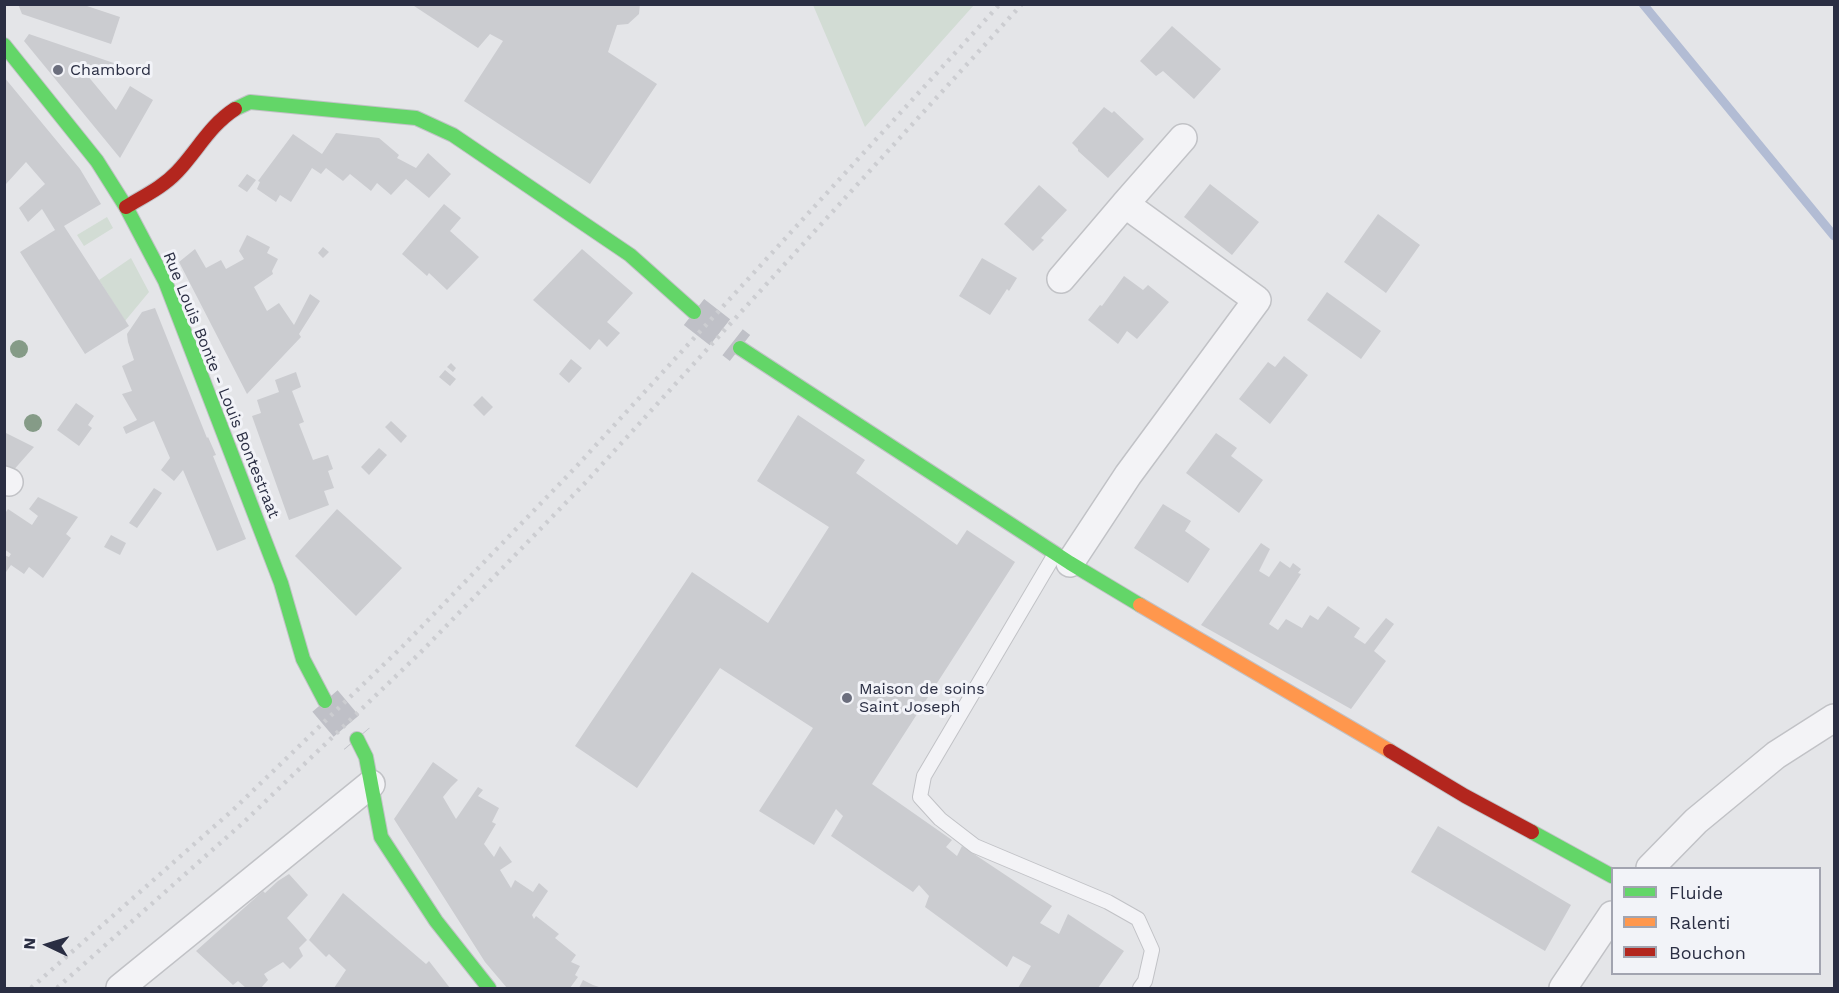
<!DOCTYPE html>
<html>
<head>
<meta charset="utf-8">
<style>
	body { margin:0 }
	#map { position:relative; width:1839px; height:993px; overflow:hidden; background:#e4e5e8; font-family:"Work Sans",sans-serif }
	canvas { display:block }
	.frame { position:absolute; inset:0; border:6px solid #2a2e43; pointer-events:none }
	.legend { position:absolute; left:1611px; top:867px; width:210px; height:108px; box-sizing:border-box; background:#f2f3f8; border:2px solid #a2a4b0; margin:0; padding:8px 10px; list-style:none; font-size:18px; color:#2a2e43 }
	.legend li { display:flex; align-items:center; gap:12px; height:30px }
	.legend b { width:30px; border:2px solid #a2a4b0 }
	.north { position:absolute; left:18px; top:915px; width:60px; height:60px; -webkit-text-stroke:4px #f2f3f8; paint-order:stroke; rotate:274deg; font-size:16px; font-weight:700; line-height:24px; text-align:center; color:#2a2e43 }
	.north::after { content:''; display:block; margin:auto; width:21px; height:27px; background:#2a2e43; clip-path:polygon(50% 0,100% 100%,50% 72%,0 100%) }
</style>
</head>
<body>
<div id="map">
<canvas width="1839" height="993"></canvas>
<div class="frame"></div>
<ul class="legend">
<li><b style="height:8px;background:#63d668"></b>Fluide</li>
<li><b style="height:8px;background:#ff974d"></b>Ralenti</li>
<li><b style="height:8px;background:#b3261e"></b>Bouchon</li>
</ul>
<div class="north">N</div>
</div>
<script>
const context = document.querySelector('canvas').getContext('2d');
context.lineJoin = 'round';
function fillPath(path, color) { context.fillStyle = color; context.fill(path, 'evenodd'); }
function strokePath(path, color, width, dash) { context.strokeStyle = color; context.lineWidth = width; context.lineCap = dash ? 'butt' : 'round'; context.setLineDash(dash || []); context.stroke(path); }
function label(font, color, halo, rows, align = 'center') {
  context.font = font + ' "Work Sans",sans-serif'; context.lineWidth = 6; context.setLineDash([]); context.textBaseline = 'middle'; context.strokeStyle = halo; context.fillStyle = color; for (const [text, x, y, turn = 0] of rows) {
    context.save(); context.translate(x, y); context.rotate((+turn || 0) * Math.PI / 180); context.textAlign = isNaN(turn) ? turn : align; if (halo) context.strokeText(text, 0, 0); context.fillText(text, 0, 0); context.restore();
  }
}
fillPath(new Path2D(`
	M813 5H974L865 127Z
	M107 217 113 228 84 246 77 235Z
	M131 258 149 292 125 321 99 280Z`), '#d2dcd4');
strokePath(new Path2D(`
	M1643 4 1834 236`), '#b2bcd4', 9);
fillPath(new Path2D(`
	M18 4H81L120 17 111 44 22 14Z
	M411 4H640L639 14 628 24 617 25 608 52 657 84 590 184 464 101 503 41 490 34 478 48Z
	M1172 26 1221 69 1194 99 1163 71 1156 76 1140 61Z
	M29 34 140 72 137 78 108 68 98 75 94 69 87 75 116 110 130 86 153 100 120 158 24 41Z
	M4 77 80 169 101 204 64 226 129 326 85 354 20 252 55 230 42 209 28 222 19 208 45 184 26 162 6 184 4 182Z
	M1104 107 1112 113 1114 111 1144 139 1108 178 1078 151V149L1072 143Z
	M336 133 379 138 399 155 397 158 416 168 428 153 451 174 429 198 406 179 391 195 377 183 371 191 350 174 343 181 326 168 321 174 312 168 291 202 280 195 276 202 257 189 260 182 258 181 293 134 322 154Z
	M247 174 256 180 247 192 238 186Z
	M1210 184 1259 222 1232 255 1184 217Z
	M1039 185 1067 210 1041 238 1044 240 1033 251 1004 224Z
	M444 204 461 218 450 231 479 257 447 290 429 273 427 276 402 254Z
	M1378 214 1420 245 1386 293 1344 262Z
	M247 235 270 247 267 253 278 259 272 271 273 274 254 287 267 311 279 303 294 325 310 294 320 301 299 334 301 337 247 394 179 262 195 249 206 268 221 260 226 269 244 259 239 251Z
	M323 247 329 252 323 258 318 253Z
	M582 249 633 293 607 322 620 333 607 347 599 339 590 350 533 300Z
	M982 258 1017 278 1009 291 1007 289 990 315 959 296Z
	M1124 276 1143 290 1148 285 1169 302 1137 339 1127 331 1118 344 1088 320 1100 305 1102 306Z
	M1327 292 1381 331 1361 359 1307 320Z
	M155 308 207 438 208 437 216 455 213 456 246 539 217 551 183 470 174 481 161 470 170 458 154 421 126 434 123 427 137 420 122 394 132 391 122 366 134 360 128 342 127 334 142 312Z
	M1284 356 1308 375 1270 424 1239 399 1268 362 1275 367Z
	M571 359 582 368 569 383 559 374Z
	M451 363 456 368 453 372 447 367Z
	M445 370 456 379 450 386 439 377Z
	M296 372 301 387 292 391 304 422 299 424 313 460 328 455 333 469 328 471 334 488 324 491 329 505 289 520 252 416 261 413 257 400 279 392 275 380Z
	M482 396 493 407 484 416 473 405Z
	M76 403 94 416 88 425 92 428 79 446 57 430Z
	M798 415 865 460 856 473 957 545 967 530 1015 562 872 784 952 840 946 847 957 856 962 846 1052 906 1040 923 1059 934 1068 914 1124 951 1098 988H1018L1031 966 1013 956 1007 967 925 907 929 896 919 885 913 892 831 836 843 816 836 809 814 845 759 811 813 728 720 668 637 788 575 746 692 572 768 623 829 527 757 481Z
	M391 421 407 436 401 443 385 427Z
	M4 432 34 447 11 473 4 469Z
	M1216 433 1237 448 1231 456 1263 480 1239 513 1186 473Z
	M379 448 387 455 369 475 361 467Z
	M154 488 162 493 137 528 129 523Z
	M38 497 78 517 66 534 71 538 43 578 29 567 24 574 11 565 6 572 4 571V555L9 557 11 554 4 549V515L8 509 32 525 38 516 29 509Z
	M1163 504 1191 521 1185 531 1210 549 1188 583 1134 548Z
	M337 509 402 568 356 616 295 556Z
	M111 535 126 543 120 555 104 547Z
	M1261 543 1270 549 1259 571 1269 577 1280 561 1290 568 1293 563 1301 569 1298 573 1301 574 1269 624 1278 630 1286 619 1302 628 1310 615 1318 620 1328 606 1360 628 1354 637 1365 644 1386 618 1394 624 1374 651 1386 661 1351 709 1201 625Z
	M433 762 458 780 451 787 443 797 456 819 478 787 483 790 478 796 499 808 492 822 496 824 484 844 494 857 500 846 512 862 500 870 511 888 515 880 533 892 539 883 548 891 532 915 534 919 536 916 559 934 555 938 576 955 571 962 580 966 575 975 578 977 570 988H507L485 962 394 819Z
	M1438 826 1571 905 1545 951 1411 872Z
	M289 874 308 895 287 918 307 940 299 948 303 956 290 969 283 962 264 974 268 980 261 988H246L238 981 233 985 196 951 263 891 265 893 278 881Z
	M343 893 426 964 429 961 450 988H334L346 970 329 954 326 957 309 940Z
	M583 980 593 985 602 988H579Z`), '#cbccd0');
strokePath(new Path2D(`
	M694 312 740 348
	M325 701 357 739`), '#bfc0c7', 33, [33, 16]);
const lane = new Path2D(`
	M1055 554 924 776 920 797 940 819 975 846 1108 902 1138 919 1152 950 1145 981 1140 988`);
const street = new Path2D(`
	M1061 279 1125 204
	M4 480 9 482
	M1070 563 1128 475 1257 300 1125 204 1183 138
	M1650 868 1696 821 1776 755 1834 718
	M120 988 371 784
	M1563 988 1612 915`);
const fast = new Path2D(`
	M4 45 97 161 126 207 165 281 281 583 303 659 325 701
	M235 109 250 102 416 118 453 135 630 255 694 312
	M740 348 1070 563 1140 605
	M357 739 366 757 381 837 436 921 489 988
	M1532 832 1612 876`);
const slow = new Path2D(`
	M1140 605 1390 751`);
const jam = new Path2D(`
	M126 207C144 196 163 187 177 172 197 151 210 125 235 109
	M1390 751 1465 796 1532 832`);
strokePath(lane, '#c1c2c6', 16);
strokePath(street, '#c1c2c6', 30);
strokePath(fast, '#c1c2c6', 16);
strokePath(slow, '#c1c2c6', 16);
strokePath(jam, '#c1c2c6', 16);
strokePath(lane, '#f3f3f6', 14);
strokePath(street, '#f3f3f6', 27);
strokePath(fast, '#63d668', 14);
strokePath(slow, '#ff974d', 14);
strokePath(jam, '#b3261e', 14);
strokePath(new Path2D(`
	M31 988 234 809 403 646 575 468 1000 4
	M57 988 245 821 420 653 586 482 1022 4`), '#cccdd1', 4.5, [3, 6]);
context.fillStyle = '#859b87';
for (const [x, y] of [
	[19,349],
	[33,423]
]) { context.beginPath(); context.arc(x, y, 9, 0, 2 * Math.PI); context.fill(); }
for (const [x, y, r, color] of [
	[58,70,6,"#6b6e7d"],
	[847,698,6,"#6b6e7d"]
]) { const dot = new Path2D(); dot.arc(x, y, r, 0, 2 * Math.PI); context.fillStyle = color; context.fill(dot); strokePath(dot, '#f2f3f8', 2); }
label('16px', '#2a2e43', '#f2f3f8', [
	["Chambord",70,70],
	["Maison de soins",859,689],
	["Saint Joseph",859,707]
], 'left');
label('16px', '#2a2e43', '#f2f3f8', [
	["Rue Louis Bonte - Louis Bontestraat",221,385,68]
]);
</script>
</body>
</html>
